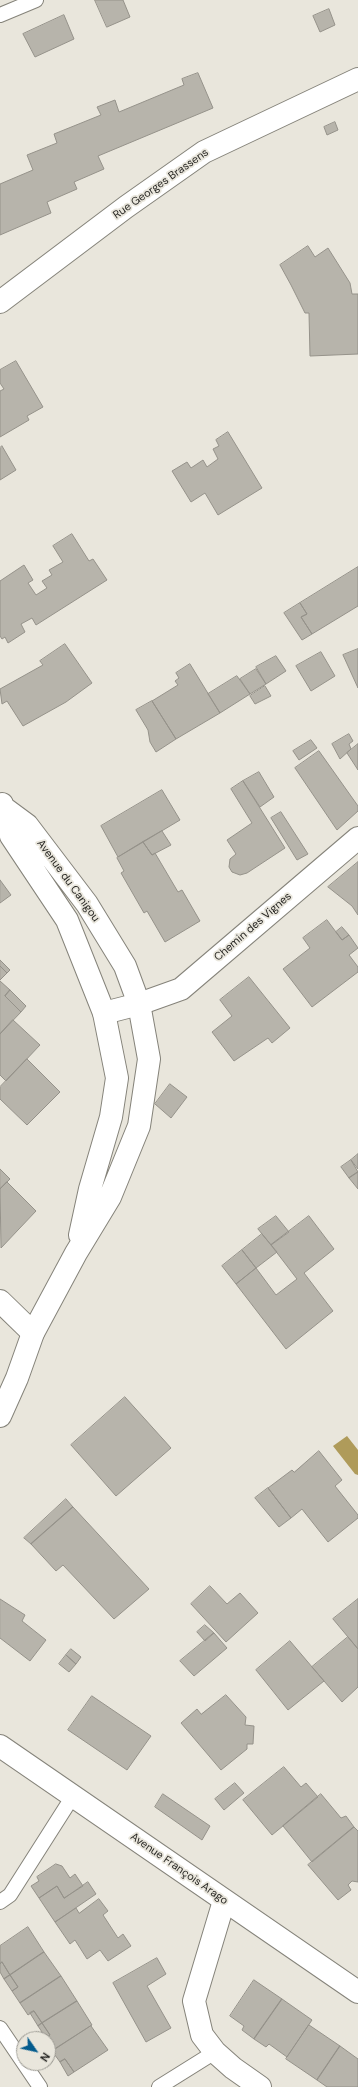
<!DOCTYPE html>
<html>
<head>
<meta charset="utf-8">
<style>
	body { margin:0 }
	#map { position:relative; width:358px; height:2087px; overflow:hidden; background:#e9e6dc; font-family:"DM Sans",sans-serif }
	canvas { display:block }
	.north { position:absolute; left:16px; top:2031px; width:40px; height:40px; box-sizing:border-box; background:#e9e6dc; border:1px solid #9b9992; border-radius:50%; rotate:124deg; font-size:11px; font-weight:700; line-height:16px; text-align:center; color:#272623 }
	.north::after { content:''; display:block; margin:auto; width:14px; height:18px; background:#035b8d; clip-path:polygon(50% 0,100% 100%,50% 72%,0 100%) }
</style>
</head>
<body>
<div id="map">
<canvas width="358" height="2087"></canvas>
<div class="north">N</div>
</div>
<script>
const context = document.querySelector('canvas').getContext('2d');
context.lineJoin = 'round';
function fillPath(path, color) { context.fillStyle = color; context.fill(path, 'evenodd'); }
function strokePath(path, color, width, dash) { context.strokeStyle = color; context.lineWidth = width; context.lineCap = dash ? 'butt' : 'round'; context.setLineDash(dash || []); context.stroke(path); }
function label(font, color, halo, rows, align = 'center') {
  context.font = font + ' "DM Sans",sans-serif'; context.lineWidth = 3.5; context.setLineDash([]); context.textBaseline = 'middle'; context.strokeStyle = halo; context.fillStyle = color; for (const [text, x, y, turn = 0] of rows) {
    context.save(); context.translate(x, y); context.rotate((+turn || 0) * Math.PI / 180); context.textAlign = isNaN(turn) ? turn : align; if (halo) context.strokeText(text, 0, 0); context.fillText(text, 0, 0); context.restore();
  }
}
fillPath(new Path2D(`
	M347 1436 358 1450V1475L355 1474 333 1446Z`), '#af9b5a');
const building = new Path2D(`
	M95 0H123L130 17 107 27Z
	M329 9 335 25 320 32 313 16Z
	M64 15 74 39 35 57 23 34Z
	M198 73 213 108 98 156 104 169 74 182 77 189 47 202 51 213 0 235V184L33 170 27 155 57 143 54 134 101 115 97 107 115 100 119 112 184 85 182 79Z
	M335 122 338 130 327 135 324 127Z
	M308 246 315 257 328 248 350 283 352 294H358V354L310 356 309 313H305L291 285 280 265Z
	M16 361 43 407 27 416 29 420 0 437V391L4 389 0 383V370Z
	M228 432 262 488 218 515 205 493 191 502 172 471 187 462 191 468 203 460 207 467 218 459 213 449 219 446 216 440Z
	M2 446 16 470 0 480V448Z
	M72 534 89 561 93 559 107 580 36 625 32 618 21 624 25 632 8 643 5 637 2 639 0 636V581L24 565 33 580 28 583 36 595 47 588 42 581 52 575 49 570 63 562 53 546Z
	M358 567V606L312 634 301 617 307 614 300 603Z
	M300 603 307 614 301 617 312 634 302 640 284 613Z
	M65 644 92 683 66 702 23 726 7 701 2 704 0 689 43 665 40 661Z
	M358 649V688L343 655Z
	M321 652 335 676 311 691 296 666Z
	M276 656 286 671 266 684 256 667Z
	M190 664 220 713 176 739 152 701 178 685 175 681 179 678 176 673Z
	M256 669 266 684 250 694 240 679Z
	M237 676 250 694 220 713 208 694Z
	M265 686 271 696 255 704 250 696Z
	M152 701 176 739 156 752 150 742 148 730 136 710Z
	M349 734 353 741 349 744 351 749 340 759 332 744Z
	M311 740 317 748 299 760 293 751Z
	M358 744V770L347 753Z
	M319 751 358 806V811L337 830 295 768Z
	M259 772 274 797 260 807 243 781Z
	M243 781 285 848 247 873 240 875 232 872 229 867 230 859 236 854 227 840 252 823 231 789Z
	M162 790 180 820 118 857 101 826Z
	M281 812 308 854 297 860 271 818Z
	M162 831 171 845 152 855 143 842Z
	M143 842 152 855 155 853 178 892 182 890 200 921 165 942 147 911 144 913 121 873 124 871 117 858Z
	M358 862V915L352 906 328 887Z
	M0 880 11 895 0 903Z
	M327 920 342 940 349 935 358 948 349 955 358 967V972L312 1007 283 969 310 948 303 938Z
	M342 927 349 935 342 940 336 932Z
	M0 960 10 970 7 973 0 966Z
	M0 966 7 973 0 980Z
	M249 977 290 1028 272 1043 268 1038 234 1061 212 1032 232 1016 220 1000Z
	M0 981 10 990 5 996 21 1012 0 1034Z
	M10 990 26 1006 21 1012 5 996Z
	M13 1020 40 1045 6 1081 0 1075V1034Z
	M27 1059 60 1092 27 1125 0 1099V1087Z
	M170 1084 187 1097 171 1118 155 1104Z
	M358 1154V1169L351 1160Z
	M351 1160 358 1172 349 1178 341 1167Z
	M0 1169 10 1179 0 1189Z
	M358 1172V1189L349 1178Z
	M7 1182 36 1211 1 1248 0 1189Z
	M276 1216 289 1232 271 1245 258 1229Z
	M309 1216 334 1249 304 1273 333 1311 286 1349 236 1284 256 1268 276 1295 297 1279 271 1245Z
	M262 1234 277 1252 256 1268 242 1250Z
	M242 1250 256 1268 236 1284 222 1266Z
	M125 1397 171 1448 116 1496 71 1445Z
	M319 1451 342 1480 335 1486 358 1515V1518L328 1542 302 1509 291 1518 268 1488 292 1470 294 1472Z
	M268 1488 291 1518 279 1527 255 1498Z
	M66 1499 73 1507 31 1544 24 1538Z
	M73 1507 149 1589 114 1619 63 1565 56 1571 31 1544Z
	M210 1586 227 1604 240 1593 258 1613 226 1642 191 1604Z
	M0 1599 25 1615 22 1621 46 1640 30 1661 0 1638Z
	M358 1599V1649L333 1619Z
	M205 1625 214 1633 205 1641 197 1632Z
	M214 1633 227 1648 194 1676 180 1661Z
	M348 1637 358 1649V1687L342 1702 312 1667Z
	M290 1641 324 1681 288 1710 256 1670Z
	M71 1649 81 1657 76 1664 66 1655Z
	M66 1655 76 1664 69 1672 59 1664Z
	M226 1695 246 1717 245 1725 254 1726 253 1744H247V1749L221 1770 181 1723 197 1709 201 1714Z
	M92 1696 151 1736 127 1770 68 1730Z
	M284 1767 301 1787 306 1783 318 1797 272 1835 243 1800Z
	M235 1783 244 1793 224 1810 215 1799Z
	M163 1794 210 1826 202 1840 155 1807Z
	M321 1794 341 1818 346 1816 354 1827 312 1862 283 1826Z
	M354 1827 358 1831V1882L352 1881 348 1885 351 1890 338 1900 308 1865Z
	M56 1864 62 1866 70 1878 75 1874 83 1886 64 1898 57 1886 39 1898 31 1886 39 1881 37 1877Z
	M88 1882 96 1894 55 1922 39 1898 57 1886 64 1898Z
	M99 1899 108 1911 103 1915 118 1938 123 1934 131 1946 108 1961 100 1950 87 1959 75 1940 70 1944 55 1922 76 1908 79 1913Z
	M28 1927 44 1952 10 1975 2 1962 0 1964V1946Z
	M44 1952 61 1976 20 2003 12 1991 18 1987 10 1975Z
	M157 1958 166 1974 147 1986 171 2028 146 2042 113 1983Z
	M2 1962 10 1975 4 1979 0 1972V1964Z
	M10 1975 18 1987 12 1991 4 1979Z
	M61 1976 77 2001 42 2023 34 2011 28 2015 20 2003Z
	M254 1980 282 1999 254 2039 242 2030 244 2026 230 2016Z
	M282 1999 312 2020 287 2057 269 2044 266 2047 254 2039Z
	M77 2001 92 2025 52 2051 48 2045V2039H45L50 2035 42 2023Z
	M34 2011 42 2023 38 2026 30 2013Z
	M42 2023 50 2035 46 2038 38 2026Z
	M309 2025 340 2046 317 2080 286 2059Z
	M91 2026 108 2050 74 2072 65 2059 60 2062 52 2051Z
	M340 2046 358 2059V2087H327L317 2080Z
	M65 2059 74 2072 68 2076 60 2062Z`);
fillPath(building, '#b7b4ab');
strokePath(building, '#95928a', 1);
const service = new Path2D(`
	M0 15 36 0
	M0 1902 10 1895 73 1796
	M0 2028 40 2087
	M159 2087 215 2052`);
const minor = new Path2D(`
	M0 302 126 207 204 152 358 79
	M104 1013 139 1004 181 989 358 838
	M0 1301 33 1333
	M224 1901 194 2001 202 2035 215 2052 233 2068 260 2087`);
const secondary = new Path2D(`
	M2 804 11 836 67 920 104 1013 117 1078 111 1117 90 1189 80 1235
	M0 1416 17 1378 33 1333 76 1253 110 1197 139 1126 149 1059 139 1004 125 966 87 904 27 825 4 808
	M0 1746 358 1992`);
strokePath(service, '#85837a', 16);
strokePath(minor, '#85837a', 24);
strokePath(secondary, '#85837a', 24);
strokePath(service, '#fff', 14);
strokePath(minor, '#fff', 22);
strokePath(secondary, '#fff', 22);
label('11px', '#272623', '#e9e6dc', [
	["Rue Georges Brassens",161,184,-35],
	["Avenue du Canigou",68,881,54],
	["Chemin des Vignes",253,927,-41],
	["Avenue François Arago",179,1869,35]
]);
</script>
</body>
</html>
